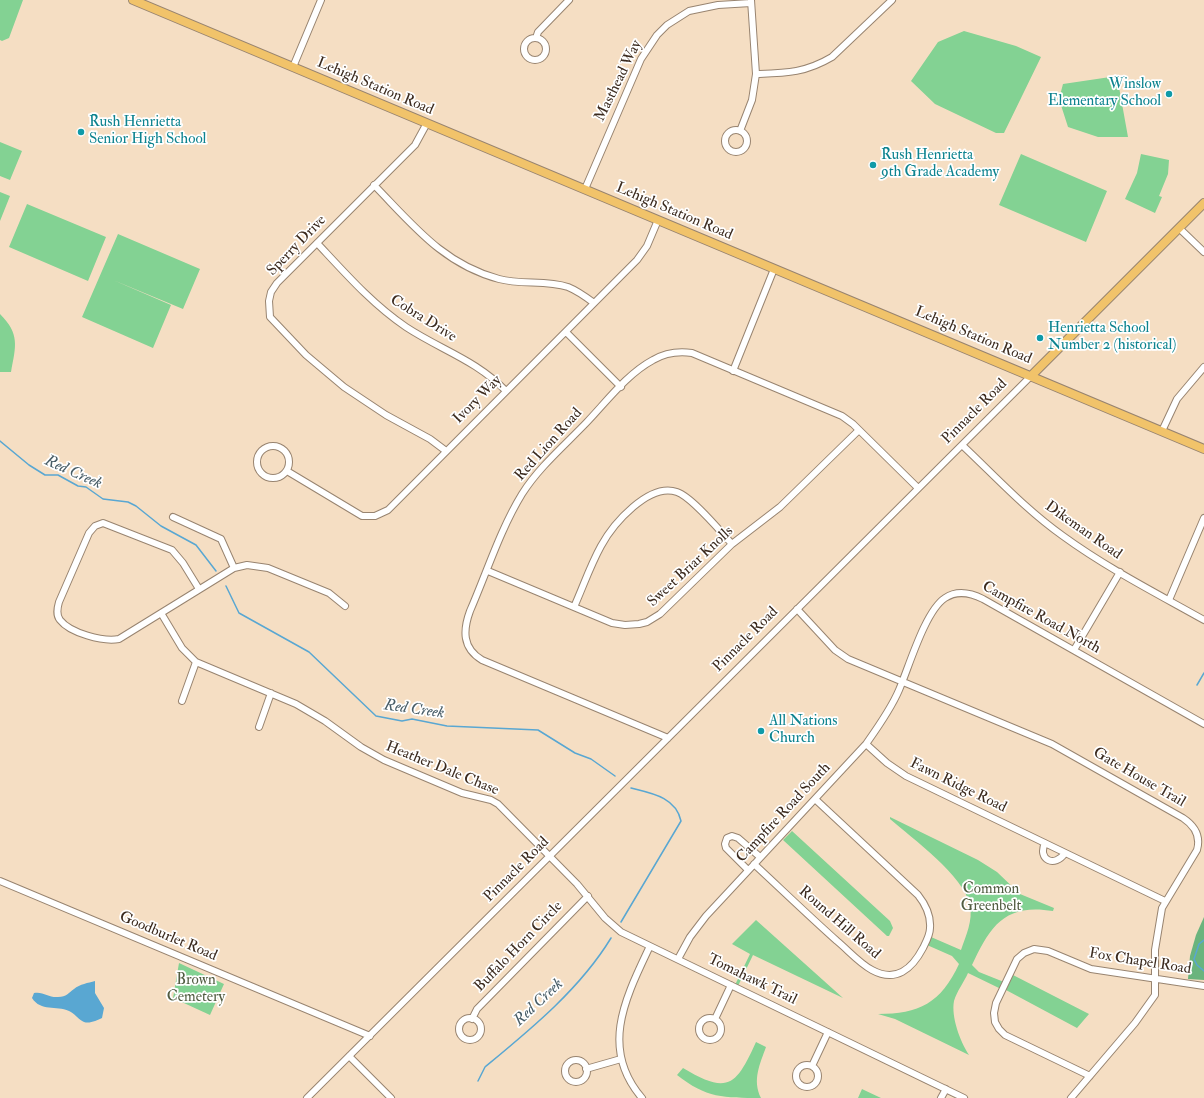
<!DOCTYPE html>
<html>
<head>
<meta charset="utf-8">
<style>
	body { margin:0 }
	canvas { display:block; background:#f5dec3 }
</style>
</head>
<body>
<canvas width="1204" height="1098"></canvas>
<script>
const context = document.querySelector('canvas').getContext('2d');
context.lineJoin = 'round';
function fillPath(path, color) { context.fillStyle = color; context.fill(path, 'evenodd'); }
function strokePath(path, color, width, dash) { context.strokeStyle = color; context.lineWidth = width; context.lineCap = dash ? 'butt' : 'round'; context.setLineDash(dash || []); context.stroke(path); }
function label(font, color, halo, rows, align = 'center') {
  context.font = font + ' "IM FELL Double Pica",serif'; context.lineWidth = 3.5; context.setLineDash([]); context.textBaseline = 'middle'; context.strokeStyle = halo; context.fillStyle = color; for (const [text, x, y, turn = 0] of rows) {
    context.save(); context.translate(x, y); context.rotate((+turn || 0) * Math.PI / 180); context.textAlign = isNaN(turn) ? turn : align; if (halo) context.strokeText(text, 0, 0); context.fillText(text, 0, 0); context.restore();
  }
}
fillPath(new Path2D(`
	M0 0H23L9 38 2 41 0 40Z
	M964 31 1016 46 1041 57 1004 133H996L935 104 911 81 938 42Z
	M1117 76 1128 137H1098L1068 127 1059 99 1063 84Z
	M0 142 22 151 10 180 0 176Z
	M1021 154 1107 191 1086 242 999 205Z
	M1141 154 1169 160 1168 174 1159 196 1162 197 1155 213 1125 199 1137 173Z
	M0 192 10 196 0 221Z
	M27 204 106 237 88 281 9 247Z
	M118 234 200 269 183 309 113 280 171 305 153 348 82 317Z
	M0 314C20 334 16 346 11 372H0Z
	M890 817 978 860 997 872 1020 894 1054 908 1053 911C1005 903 990 926 972 965L979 972 1004 982 1001 989 968 973C964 982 957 991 954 1001 951 1017 960 1041 969 1055L895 1019 878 1014C919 1014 941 1003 959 964L952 956 927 945 931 937 961 950C966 935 973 921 970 905 964 876 912 838 890 819Z
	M792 831 890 921 893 928 889 936H887L783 840Z
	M756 920 843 998 753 955 738 986 735 985 750 954 732 944Z
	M179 963 224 984 210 1015 173 998Z
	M1013 975 1089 1014 1077 1028 1006 990Z
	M756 1042 766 1047C760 1064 752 1080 761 1098 724 1098 706 1098 677 1075L683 1068C728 1095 736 1086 756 1042Z
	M862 1089 864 1090 881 1098H858Z`), '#83d293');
fillPath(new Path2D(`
	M1204 917V980L1188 979 1190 956 1196 935Z`), '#6ab47d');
fillPath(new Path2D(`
	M95 981V993L104 1008 102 1018C97 1020 90 1024 84 1022 79 1020 74 1013 69 1011 56 1005 41 1012 32 998L34 993C43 991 49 998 58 997 67 997 68 993 74 989 80 984 88 983 95 981Z`), '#59a7d2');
strokePath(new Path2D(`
	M0 441 29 465 45 475H58L78 486 86 487 103 499 128 502 136 506 161 526 196 545 216 571
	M226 586 239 613 309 652 376 716 402 721 412 719 447 726 538 730 575 753 591 759 615 776
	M1197 685 1204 673
	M621 922 681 821C676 797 651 793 631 788
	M1204 940 1199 944 1194 959 1197 965 1204 971
	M478 1081 485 1067C531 1029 580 989 611 938`), '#59a7d2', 1.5);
const minor = new Path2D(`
	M536 38 538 32 569 0
	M524 49a11 11 0 1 1 22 0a11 11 0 1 1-22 0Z
	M293 67 321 0
	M756 74C786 73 805 73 832 57L892 0
	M427 123 415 145 277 283 271 292 269 301 270 317 306 355 344 387 386 415 430 439 446 451
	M725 141a11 11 0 1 1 22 0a11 11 0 1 1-22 0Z
	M740 131 752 100 756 74 751 0
	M374 185C413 225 443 264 499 279 521 285 546 280 568 287 578 291 586 297 594 303
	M585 189 641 59 657 35 667 25 689 11 718 5 751 3
	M1179 228 1204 252
	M317 243C345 273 372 304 406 327 441 350 476 360 506 391
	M566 332 621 387
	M733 371 774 269
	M1162 431 1177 399 1204 367
	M962 445C995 476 1026 510 1063 536 1107 568 1156 593 1204 620
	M257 462a16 16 0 1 1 32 0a16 16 0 1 1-32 0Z
	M287 471 362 516H375L388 510 637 260 647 246 658 220
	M173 517 221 539 234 568
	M488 571 612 623 625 625 639 624 647 622 660 614 732 544 780 507 859 430
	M199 589 183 563 172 550 103 523 95 526 89 533 59 602C57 609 56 615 60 620 70 633 103 642 119 639L234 568 247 565 268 568 329 593 345 606
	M1169 600 1204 518
	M574 607C583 587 590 566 601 546 613 524 649 482 677 492 692 497 720 531 732 544
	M797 609 835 650 848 659 1052 744 1183 818C1195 826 1201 836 1197 850L1162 908 1155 950V995L1135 1023 1071 1098
	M161 613 182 648 196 662 296 704 325 721 361 747 384 760 462 793 491 800 498 804 577 884 605 918 621 932 964 1098
	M1074 650 1120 572
	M182 701 196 662
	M259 727 271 693
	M668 738 482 660C462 648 463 630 470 611 487 572 500 530 522 494 539 467 565 445 587 422 607 401 627 374 653 360 665 353 678 351 692 353L842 416 853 424 918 488
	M866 744 887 763 906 776 1165 901
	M1045 843C1037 860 1055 868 1065 853
	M754 864C781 889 809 916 837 941 848 950 859 963 872 970 896 983 912 969 923 948 926 942 930 935 930 928 931 915 926 905 918 895L815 799
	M748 870 726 848 725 844 727 838 732 836 738 838 760 857
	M0 881 370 1036
	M678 959 690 937 706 916 866 744C878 727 891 709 899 690 909 667 925 611 945 598 957 590 971 593 983 599L1204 724
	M699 1029a11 11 0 1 1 22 0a11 11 0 1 1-22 0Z
	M459 1029a11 11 0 1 1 22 0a11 11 0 1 1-22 0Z
	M472 1019 477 1009 588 896
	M715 1019 731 985
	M349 1056 391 1098
	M565 1071a11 11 0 1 1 22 0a11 11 0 1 1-22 0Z
	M796 1076a11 11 0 1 1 22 0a11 11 0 1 1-22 0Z
	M812 1066 828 1032
	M586 1069 621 1059
	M1090 1076 1005 1035 999 1029 995 1022 994 1013 996 1003 1017 959 1024 953 1034 949 1048 951 1091 969 1204 986
	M307 1098 1031 376
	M642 1098C599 1048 626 997 650 946
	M941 1098 946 1089`);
const major = new Path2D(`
	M133 0 1204 449
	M1031 376 1204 203`);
strokePath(minor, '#988470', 8);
strokePath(major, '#988470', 10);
strokePath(minor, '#fff', 6);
strokePath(major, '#f1c36a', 8);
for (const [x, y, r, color] of [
	[1169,94,4,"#0f9aa8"],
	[81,132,4,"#0f9aa8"],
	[873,165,4,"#0f9aa8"],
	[1040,338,4,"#0f9aa8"],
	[761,731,4,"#0f9aa8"]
]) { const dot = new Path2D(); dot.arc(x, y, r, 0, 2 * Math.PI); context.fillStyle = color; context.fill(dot); strokePath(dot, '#fff', 1.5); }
label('15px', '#3b2a1e', '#fff', [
	["Masthead Way",619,81,-64],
	["Lehigh Station Road",375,87,23],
	["Lehigh Station Road",674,212,23],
	["Sperry Drive",297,246,-46],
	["Cobra Drive",423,319,32],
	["Lehigh Station Road",973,336,23],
	["Ivory Way",478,400,-45],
	["Pinnacle Road",975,412,-45],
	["Red Lion Road",549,445,-48],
	["Dikeman Road",1083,531,35],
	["Sweet Briar Knolls",691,567,-43],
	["Campfire Road North",1041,618,29],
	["Pinnacle Road",746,640,-45],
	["Heather Dale Chase",442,769,22],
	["Gate House Trail",1139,778,30],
	["Fawn Ridge Road",958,786,26],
	["Campfire Road South",784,813,-47],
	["Pinnacle Road",517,870,-45],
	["Round Hill Road",839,923,41],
	["Goodburlet Road",168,937,23],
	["Buffalo Horn Circle",519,947,-46],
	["Fox Chapel Road",1140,962,9],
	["Tomahawk Trail",752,980,26]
]);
label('15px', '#0d838f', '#fff', [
	["Winslow",1161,85,"right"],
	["Elementary School",1161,102,"right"],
	["Rush Henrietta",89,123],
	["Senior High School",89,140],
	["Rush Henrietta",881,156],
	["9th Grade Academy",881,173],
	["Henrietta School",1048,329],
	["Number 2 (historical)",1048,346],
	["All Nations",769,722],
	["Church",769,739]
], 'left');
label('15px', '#515c41', '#fff', [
	["Common",991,890],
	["Greenbelt",991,907],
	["Brown",196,981],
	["Cemetery",196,998]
]);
label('italic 16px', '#475c66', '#fff', [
	["Red Creek",73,473,24],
	["Red Creek",414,710,8],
	["Red Creek",539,1003,-43]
]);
</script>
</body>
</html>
